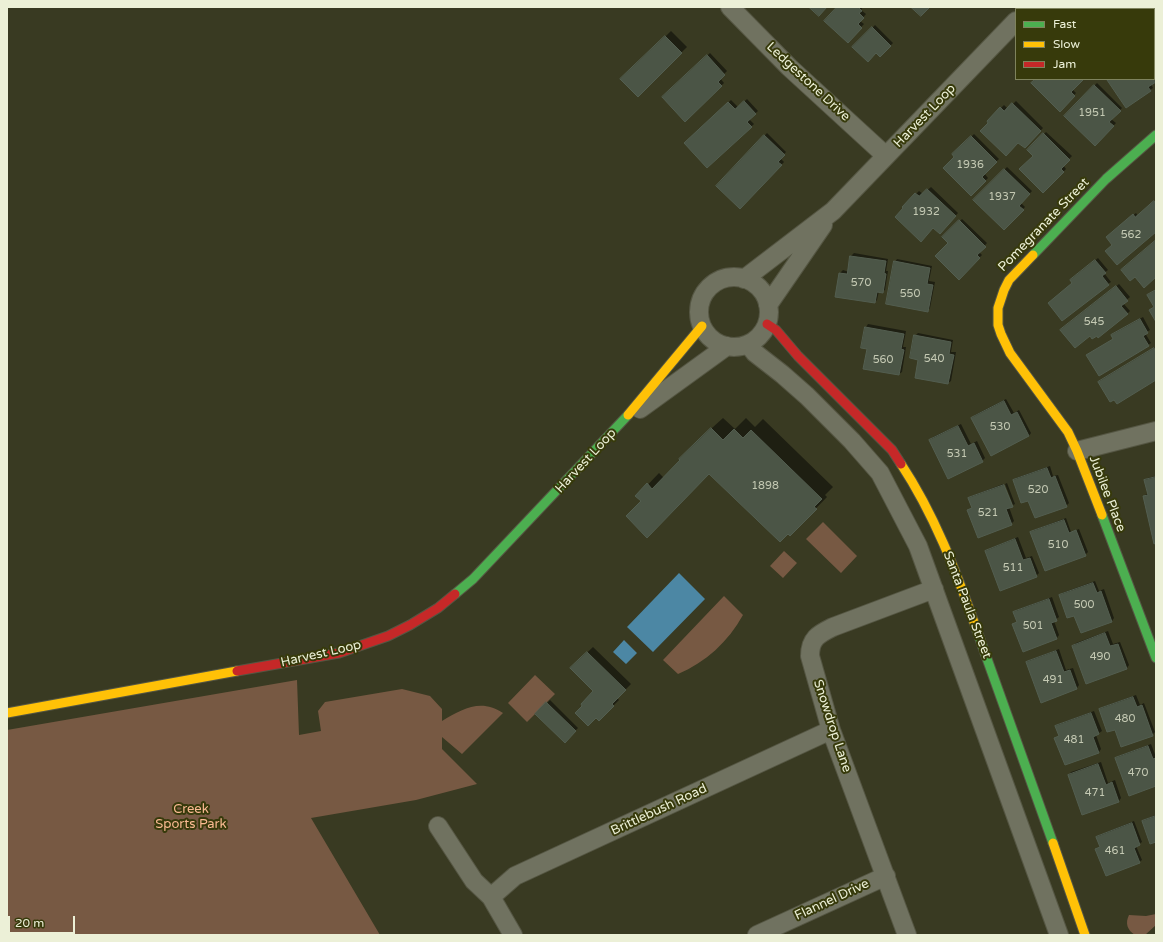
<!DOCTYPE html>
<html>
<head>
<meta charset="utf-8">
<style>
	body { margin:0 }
	#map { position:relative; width:1163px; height:942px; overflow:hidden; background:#393a22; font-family:"Varela Round",sans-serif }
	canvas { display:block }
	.frame { position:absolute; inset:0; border:8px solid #ecf0d7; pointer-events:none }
	.legend { position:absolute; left:1015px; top:8px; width:140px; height:72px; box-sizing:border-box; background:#373a0b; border:1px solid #7f835d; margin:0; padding:5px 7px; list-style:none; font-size:12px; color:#ecf0d7 }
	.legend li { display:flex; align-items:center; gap:8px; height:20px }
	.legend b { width:20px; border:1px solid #7f835d }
	.scale { position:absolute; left:8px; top:916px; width:67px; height:18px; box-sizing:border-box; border:2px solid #ecf0d7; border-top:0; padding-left:5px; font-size:12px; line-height:14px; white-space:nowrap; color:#ecf0d7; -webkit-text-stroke:3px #373a0b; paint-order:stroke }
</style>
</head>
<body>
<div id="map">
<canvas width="1163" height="942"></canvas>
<div class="frame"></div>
<ul class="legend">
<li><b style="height:5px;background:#4caf50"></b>Fast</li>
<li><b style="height:5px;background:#ffc107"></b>Slow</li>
<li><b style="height:5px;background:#c62828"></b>Jam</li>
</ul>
<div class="scale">20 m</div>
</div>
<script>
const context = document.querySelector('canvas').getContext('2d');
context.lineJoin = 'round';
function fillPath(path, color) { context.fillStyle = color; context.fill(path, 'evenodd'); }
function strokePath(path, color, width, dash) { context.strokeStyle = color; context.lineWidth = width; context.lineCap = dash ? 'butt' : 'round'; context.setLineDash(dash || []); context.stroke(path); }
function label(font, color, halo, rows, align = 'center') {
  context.font = font + ' "Varela Round",sans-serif'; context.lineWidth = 4; context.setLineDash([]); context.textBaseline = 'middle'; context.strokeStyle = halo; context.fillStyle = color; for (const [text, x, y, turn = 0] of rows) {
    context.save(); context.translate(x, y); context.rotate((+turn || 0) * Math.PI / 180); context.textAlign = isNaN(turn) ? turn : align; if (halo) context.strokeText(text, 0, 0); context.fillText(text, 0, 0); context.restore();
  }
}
fillPath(new Path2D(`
	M823 522 857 556 841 573 806 539Z
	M784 551 797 563 783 578 770 566Z
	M724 596 743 615C728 642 706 662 678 674L663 660Z
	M535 675 555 694 527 722 508 703Z
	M297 680 299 735 321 731 318 711 325 702 402 689 430 696 442 709V721C462 709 481 698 503 713L462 754 442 737V749L477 784 416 800 311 818 380 935H7V730Z
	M1156 914V925L1145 935H1135C1127 930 1125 923 1129 915L1146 916Z`), '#775943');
fillPath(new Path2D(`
	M679 573 705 599 653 652 627 627Z
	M624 640 637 653 626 664 613 652Z`), '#4c87a4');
fillPath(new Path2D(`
	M839 7H863L861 10 866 14 860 21 864 24 848 41Z
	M1156 19V26L1154 24V21Z
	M875 25 893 43 880 56 876 52 854 47Z
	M671 31 687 47 638 95 622 79Z
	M710 53 727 71 720 78 724 83 685 120 663 97Z
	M1154 68 1156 71V81L1151 84 1153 88 1150 90 1110 79H1154Z
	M1037 79H1082L1072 89 1076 93 1060 110Z
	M1097 83 1122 108 1111 119 1116 123 1095 145 1065 116Z
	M747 99 758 111 749 119 754 124 707 167 685 143 731 100 738 107Z
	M1016 101 1043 128 1025 147 988 121 1004 105 1008 109Z
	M1046 132 1072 156 1063 165 1066 169 1043 192 1034 156 1028 150Z
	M767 133 786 152 780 158 784 162 740 208 717 186Z
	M974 134 999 159 984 173 988 178 971 195 956 157 954 154Z
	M1007 167 1032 191 1021 203 1025 207 1004 228 975 200Z
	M931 187 958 213 940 233 934 227 903 207 919 191 923 194Z
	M1156 201V231L1113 245 1109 235 1136 213 1138 216Z
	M962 219 987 243 979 252 982 255 959 278 950 243 944 237Z
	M854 253 888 259 886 271H888L885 290 882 292 879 291 877 300 875 302 836 296 840 273 843 270 849 272 851 256Z
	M1098 258 1108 270 1104 273 1111 282 1108 284 1074 283 1071 280Z
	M897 259 932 266 929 281 935 282 930 308 928 311 895 262Z
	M1119 284 1130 297 1123 303 1130 311 1127 314 1097 334 1090 335 1064 328Z
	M1143 317 1150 330 1145 333 1151 343 1148 345 1114 339 1115 333Z
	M868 324 906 331 903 347H906L902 372 899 374 868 348 862 347 866 327Z
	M918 333 953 340 951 352H956L951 381 948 383 919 359 915 336Z
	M1156 347V379L1099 382 1101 380Z
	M1006 399 1014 413 1019 410 1031 433 1029 436 972 418 975 415Z
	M723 418 735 429 746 418 755 427 763 419 833 487 825 495 827 497 790 535 710 473 642 501 637 496 659 473 664 478 691 447Z
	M961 424 971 444 977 441 985 458 982 461 930 440 933 437Z
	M1050 466 1053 476 1058 475 1069 503 1066 506 1029 499 1014 480 1016 478Z
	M1156 476V542L1144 496 1148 493 1145 480 1148 478Z
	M1007 483 1015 504 1013 505 1005 484Z
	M1003 484 1011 506 1009 507 1014 521 1011 524 968 510 973 507 969 499 972 496Z
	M1066 518 1071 532 1079 529 1088 552 1085 555 1032 533 1034 530Z
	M1018 537 1026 558 1032 556 1039 573 1036 576 986 551 989 549Z
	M1095 581 1099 591 1104 589 1114 618 1112 621 1081 632 1075 614 1060 596 1062 593Z
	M1052 597 1059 617 1054 621 1059 635 1057 638 1013 624 1018 621 1014 613 1017 610Z
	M1108 631 1113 644 1120 642 1129 665 1127 668 1087 682 1073 646 1076 643Z
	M593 647 631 684 617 698 619 700 599 720 595 691 571 668Z
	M1059 649 1066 670 1073 668 1079 685 1077 688 1041 701 1027 662 1030 660Z
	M1136 695 1140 705 1144 703 1155 732 1152 735 1115 728 1100 709 1103 707Z
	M550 700 578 728 565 741 537 714Z
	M1094 711 1102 731 1096 735 1101 749 1099 752 1065 764 1055 738 1060 735 1056 726 1059 724Z
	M1151 744 1156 757V785L1116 758 1119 756Z
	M1101 762 1108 783 1115 780 1121 798 1119 801 1069 775 1071 772Z
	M1156 815V841L1143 821 1146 819Z
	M1134 821 1142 842 1136 846 1142 860 1139 862 1096 849 1100 846 1097 837 1100 835Z`), '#0007');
const building = new Path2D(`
	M809 7H827L819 16Z
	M837 7H858L862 11 859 13 864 18 858 24 862 28 848 43 824 21Z
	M911 7H930L921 16Z
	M1140 7H1156V12L1154 13V9H1141Z
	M872 27 891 46 880 57 876 53 868 62 852 47Z
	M665 36 682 53 638 97 620 79Z
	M707 55 725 75 718 82 722 86 685 122 662 97Z
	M1154 74 1156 77V82L1148 87 1151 91 1126 108 1107 80 1109 79H1154Z
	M1036 79H1084L1071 92 1075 96 1060 112 1031 83Z
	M1094 85 1121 111 1109 122 1114 126 1095 146 1064 116Z
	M744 101 756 114 747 122 752 127 707 168 684 143 728 102 735 109Z
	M1012 103 1041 131 1025 148 1018 143 1006 156 980 131 988 123 987 121 1000 107 1004 111Z
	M1043 133 1070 160 1061 169 1064 172 1043 193 1019 169 1033 156 1027 150Z
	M764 135 785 155 778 162 782 165 740 209 716 186Z
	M971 136 997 162 982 177 986 181 971 196 943 168 954 157 952 154Z
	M1004 169 1030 194 1019 206 1024 210 1004 230 973 200Z
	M927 189 956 216 940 234 933 228 921 242 895 217 903 208 902 207 915 193 919 196Z
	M1154 201 1156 204V232L1117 265 1105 251 1112 245 1106 237 1133 214 1135 217Z
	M959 220 986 247 977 255 980 258 959 280 935 256 948 243 942 237Z
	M1156 240V277L1144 288 1135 277 1130 281 1121 270Z
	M850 256 886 261 884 273 886 274 883 293 877 292 875 303 835 297 839 273 847 274Z
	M1095 260 1106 273 1102 276 1109 285 1062 321 1048 303 1072 283 1070 280Z
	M894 261 930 268 927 284 933 285 928 312 886 304Z
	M1116 286 1128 301 1121 306 1128 314 1098 338 1097 336 1092 339 1090 336 1075 348 1060 330Z
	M1156 290V322L1149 310 1154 307 1147 295Z
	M1140 319 1148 333 1143 336 1149 346 1099 376 1086 355 1113 339 1111 335Z
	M865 327 904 334 901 349 904 350 899 375 863 369 867 349 861 348Z
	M914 335 951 342 949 354 954 355 948 384 915 378 918 360 910 358Z
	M1154 348 1156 352V380L1117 404 1114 400 1110 402 1098 382Z
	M1004 401 1011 415 1017 412 1029 436 991 456 971 418Z
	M958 426 968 446 974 443 983 462 948 479 929 440Z
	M711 428 723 440 734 429 743 438 751 430 822 499 814 507 817 509 790 536 788 534 780 542 709 474 647 538 626 516 641 501 635 496 647 483 652 489 680 460 679 459Z
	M1047 468 1051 478 1055 476 1067 507 1035 518 1028 501 1021 503 1013 480Z
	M1156 477V543L1154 544 1143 496 1148 495 1144 480Z
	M1004 485 1013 507 1006 509 1012 525 978 538 967 510 972 508 968 498Z
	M1064 520 1069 533 1076 530 1086 556 1045 571 1030 532Z
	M1015 539 1023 560 1030 558 1037 577 1000 591 985 551Z
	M1093 583 1097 593 1101 591 1112 622 1081 633 1074 616 1067 618 1059 595Z
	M1049 599 1057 621 1051 623 1057 639 1023 652 1012 624 1017 622 1013 612Z
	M1105 633 1110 646 1118 644 1127 669 1086 684 1072 646Z
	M1056 651 1064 672 1070 670 1077 689 1041 703 1026 662Z
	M587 652 626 690 612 704 614 706 599 721 596 718 588 726 575 713 582 706 581 704 593 691 570 668Z
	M1133 697 1137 707 1142 705 1153 736 1121 747 1115 730 1107 732 1099 709Z
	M546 702 576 731 565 743 535 714Z
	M1091 713 1099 734 1093 737 1099 753 1065 765 1054 738 1059 736 1055 726Z
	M1148 746 1153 759 1156 758V786L1129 796 1115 758Z
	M1098 764 1106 785 1112 782 1119 802 1082 815 1068 775Z
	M1156 816V842L1150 844 1142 821Z
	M1132 823 1140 845 1134 848 1140 863 1106 876 1095 849 1100 847 1096 837Z`);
fillPath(building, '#4b5546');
strokePath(building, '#535e50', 1);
const street = new Path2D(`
	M730 7 789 67 886 156
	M1027 9 1029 7
	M699 312a35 35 0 1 1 70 0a35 35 0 1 1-70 0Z
	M744 279 833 211 1016 21
	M768 305 823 225
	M748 344 755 353 782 374 807 396 852 441 880 473 918 546 1059 935
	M640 409 727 346
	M1077 451 1156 431
	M438 826 474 881 491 897 513 935
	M491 897 515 876 831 730
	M757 935 886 876
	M907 935 831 730 810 656C810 638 819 634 833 627L934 589`);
const fast = new Path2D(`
	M1033 255 1106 179 1156 135
	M1102 515 1156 658
	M455 594 473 579 628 415
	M976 628 1053 843`);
const slow = new Path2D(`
	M1033 255 1009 280 1004 290 998 308V325L1001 334 1010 353 1068 432 1077 451 1102 515
	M628 415 702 326
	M901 464C934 514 956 571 976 628
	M7 713 237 671
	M1053 843 1085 935`);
const jam = new Path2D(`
	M767 324 776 330 798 356 892 450 901 464
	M237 671 339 653 388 636 410 625 438 608 455 594`);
strokePath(street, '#555643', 20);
strokePath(fast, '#555643', 11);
strokePath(slow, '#555643', 11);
strokePath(jam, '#555643', 11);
strokePath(street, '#707260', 18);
strokePath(fast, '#4caf50', 9);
strokePath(slow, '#ffc107', 9);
strokePath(jam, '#c62828', 9);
label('11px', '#c4c9b3', null, [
	["1951",1092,113],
	["1936",970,165],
	["1937",1002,197],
	["1932",926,212],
	["562",1131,235],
	["570",861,283],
	["550",910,294],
	["545",1094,322],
	["540",934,359],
	["560",883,360],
	["530",1000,427],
	["531",957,454],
	["1898",765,486],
	["520",1038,490],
	["521",988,513],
	["510",1058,545],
	["511",1013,568],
	["500",1084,605],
	["501",1033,626],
	["490",1100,657],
	["491",1053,680],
	["480",1125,719],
	["481",1074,740],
	["470",1138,773],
	["471",1095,793],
	["461",1115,851]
]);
label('13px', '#ecf0d7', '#373a0b', [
	["Ledgestone Drive",808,82,43],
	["Harvest Loop",925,116,-46],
	["Pomegranate Street",1044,225,-46],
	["Harvest Loop",586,461,-47],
	["Jubilee Place",1107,494,69],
	["Santa Paula Street",967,605,69],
	["Harvest Loop",321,654,-13],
	["Snowdrop Lane",832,726,72],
	["Brittlebush Road",659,810,-25],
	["Flannel Drive",832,900,-25]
]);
label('13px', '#faba92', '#373a0b', [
	["Creek",191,810],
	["Sports Park",191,825]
]);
</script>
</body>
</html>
